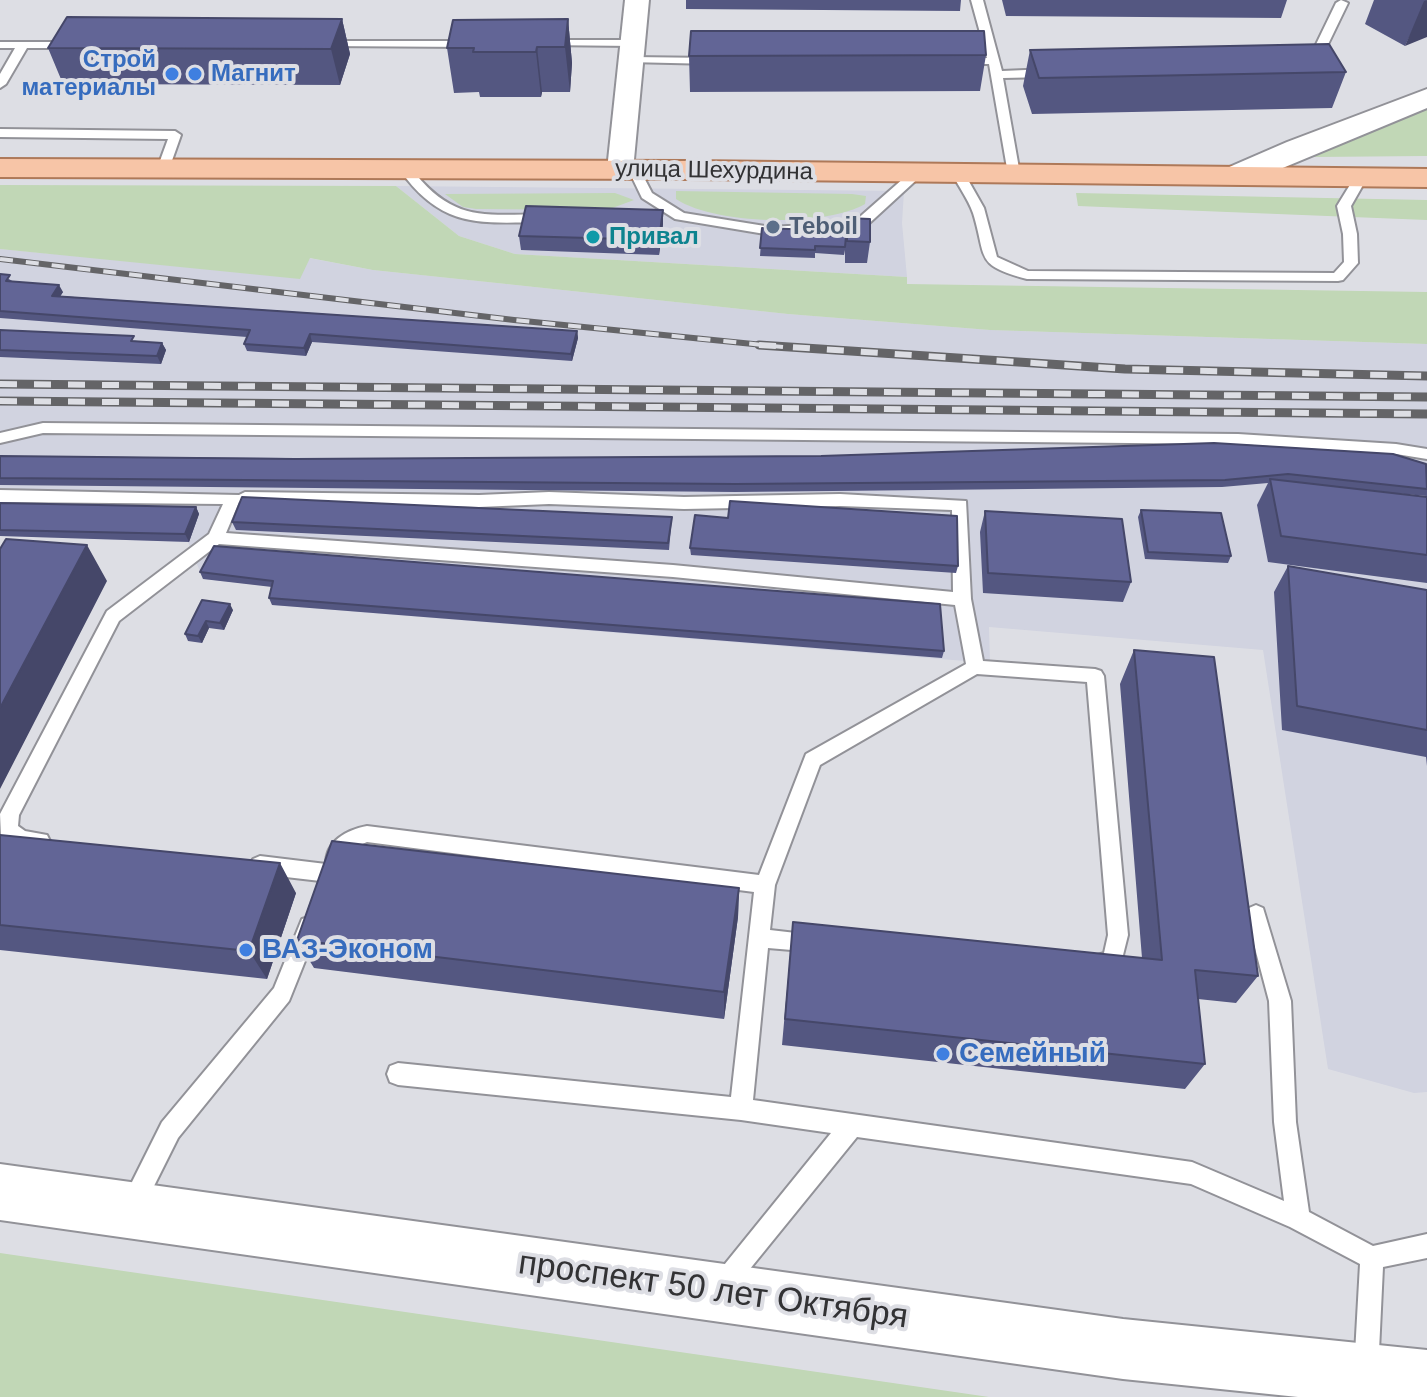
<!DOCTYPE html>
<html>
<head>
<meta charset="utf-8">
<style>
	body { margin:0 }
	canvas { display:block; background:#dddee4 }
</style>
</head>
<body>
<canvas width="1427" height="1397"></canvas>
<script>
const context = document.querySelector('canvas').getContext('2d');
context.lineJoin = 'round';
function fillPath(path, color) { context.fillStyle = color; context.fill(path, 'evenodd'); }
function strokePath(path, color, width, dash) { context.strokeStyle = color; context.lineWidth = width; context.lineCap = dash ? 'butt' : 'round'; context.setLineDash(dash || []); context.stroke(path); }
function label(font, color, halo, rows, align = 'center') {
  context.font = font + ' Arial,sans-serif'; context.lineWidth = 8; context.setLineDash([]); context.textBaseline = 'middle'; context.strokeStyle = halo; context.fillStyle = color; for (const [text, x, y, turn = 0] of rows) {
    context.save(); context.translate(x, y); context.rotate((+turn || 0) * Math.PI / 180); context.textAlign = isNaN(turn) ? turn : align; if (halo) context.strokeText(text, 0, 0); context.fillText(text, 0, 0); context.restore();
  }
}
fillPath(new Path2D(`
	M396 186 904 191 902 223 907 277 515 254 459 236Z
	M0 249 119 260 309 258 373 270 497 283 788 314 990 330 1427 344V1092L1414 1093 1328 1069 1263 650 989 627 990 663 272 605 276 587 203 579 188 542 0 536Z`), '#d1d3e0');
fillPath(new Path2D(`
	M1427 105V156L1314 157 1303 152Z
	M0 185 396 186 459 236 515 254 907 277V284L1427 292V344L990 330 788 314 497 283 373 270 310 258 300 279 0 249Z
	M676 191 852 194 866 196 865 204C825 227 715 225 676 199Z
	M615 193 634 200 607 210 476 209 463 207 445 194Z
	M1076 193 1427 200V220L1078 206Z
	M0 1253 989 1397H0Z`), '#c1d7b6');
const lane = new Path2D(`
	M971 0H983L1002 71 1049 69 1055 73 1049 77 1003 78 1020 174 1019 177 1008 174 989 64H963L957 61 963 58H987Z
	M1341 0 1348 3 1319 63 1309 65 1307 63 1336 3Z
	M547 40H633L639 43 633 46 543 45V41Z
	M327 41H469L475 44 469 47 323 46 321 44Z
	M0 42H73L79 45 73 48H27L6 84 0 88V74L15 48H0Z
	M632 57 713 58 719 61 713 64 628 62V58Z
	M0 129 175 131 181 135 169 169 163 173 157 169 168 139 0 137Z
	M402 167H410C452 222 482 215 545 214L552 218 545 222C479 223 442 229 400 170Z
	M631 168H639L652 193 684 213 771 227 854 222 913 170 924 173 863 229 771 235 675 219 642 198 629 171Z
	M953 171H963L984 208 997 257 1028 271 1334 273 1344 262 1343 234 1337 206 1356 175 1361 174 1367 178 1351 206 1357 234 1358 263 1343 280 1338 281 1027 279C974 265 987 258 973 213 968 199 959 187 952 174Z
	M43 423 1238 434 1396 444 1427 449V459L1396 454 1238 444 43 433 0 443V433Z
	M0 490 239 495 245 492 479 495 549 492 684 497 840 494 966 501 971 599 983 661 1095 669 1101 671 1104 676 1128 935 1120 967 1095 975 1088 972 1085 965 1088 958 1104 953 1108 935 1087 682 977 674 820 765 775 885 770 930 822 936 825 943 822 950 815 952 768 948 753 1100 1192 1162 1284 1201 1274 1122 1269 1001 1246 914 1249 908 1256 905 1263 908 1291 1001 1296 1122 1309 1212 1373 1246 1427 1234V1258L1383 1267 1378 1372 1388 1397H1364L1354 1372 1360 1264 1290 1227 1191 1184 857 1137 732 1291 724 1295 716 1291 712 1283 716 1275 831 1133 741 1120 398 1085 390 1082 387 1074 390 1066 398 1063 731 1097 754 892 367 842 353 848 341 867 337 869 339 873 336 879 329 882 260 874 253 871 250 865 253 859 260 856 326 864C326 841 346 830 367 826L759 875 806 754 966 664 955 605 673 577 219 544 119 621 19 815 18 826 25 831 47 835 50 841 47 847C30 853 15 845 1 836L0 814 107 611 209 534 223 504 0 502ZM239 502 479 507 549 504 684 509 840 506 952 510 953 592 673 565 226 533Z
	M309 917 316 919 319 926 289 1001 178 1138 140 1214 132 1218 124 1214 120 1206 162 1122 274 988 302 919Z`);
const street = new Path2D(`
	M625 0H649L633 170 629 176H611L607 170Z`);
const secondary = new Path2D(`
	M1427 89V108L1249 182 1238 184 1227 182 1222 175 1227 168 1287 142Z
	M0 1164 1123 1319 1427 1350V1397H1298L1123 1379 0 1220Z`);
const primary = new Path2D(`
	M0 159 688 161 1427 169V187L688 179 0 177Z`);
strokePath(lane, '#929298', 4);
strokePath(street, '#929298', 4);
strokePath(secondary, '#929298', 4);
strokePath(primary, '#ae7959', 4);
fillPath(lane, '#fff');
fillPath(street, '#fff');
fillPath(secondary, '#fff');
fillPath(primary, '#f7c5a7');
const railFar1 = new Path2D(`
	M0 259 514 320 783 347`);
const rail = new Path2D(`
	M759 345 1125 369 1427 376
	M0 384 1427 397
	M0 401 1427 414`);
strokePath(railFar1, '#646467', 6);
strokePath(rail, '#646467', 9);
strokePath(railFar1, '#dddee4', 4, [13]);
strokePath(rail, '#dddee4', 6, [17]);
fillPath(new Path2D(`
	M686 0H961L960 11 686 9Z
	M1002 0H1287L1281 18 1006 16Z
	M1374 0H1427L1405 46 1365 24Z
	M342 19 350 54 340 85 63 84 48 48Z
	M568 19 572 63 570 92H542L541 97H480L479 92 454 93 447 48Z
	M1030 50 1346 72 1332 108 1032 114 1023 86Z
	M986 55 980 91 690 92 689 56Z
	M663 210V224L659 255 521 250 519 236Z
	M847 218 870 242 867 263H845V250L844 255 815 253V258L760 256 762 228 816 235 845 236Z
	M0 274 14 282 63 292 60 296 577 331 578 338 572 361 312 342 306 356 247 351 244 344 247 337 0 318Z
	M0 330 162 343 166 350 161 364 0 357Z
	M0 456 1427 466V496L1371 491 1427 497V583L1268 562 1257 505 1268 483 1222 487 735 492 0 485Z
	M0 503 196 507 199 514 189 542 0 536Z
	M1141 510 1231 556 1228 563 1145 559 1138 517Z
	M985 511 1131 582 1123 602 983 593 980 532Z
	M672 517 669 550 236 530 232 522Z
	M690 548 958 566 956 573 691 555Z
	M1288 566 1427 590V766L1426 757 1282 730 1274 592Z
	M200 572 944 651 942 658 272 605 269 598 272 587 203 579Z
	M202 600 233 610 224 630 209 628 202 643 188 641 185 634Z
	M1134 650 1258 976 1236 1003 1198 999 1205 1064 1185 1089 782 1045 793 922 1142 958 1120 684Z
	M0 835 296 893 267 979 0 950Z
	M739 888 738 917 724 1019 314 968 297 940Z`), '#545781');
fillPath(new Path2D(`
	M1427 0V37L1405 46 1424 1Z
	M342 19 350 54 340 85 331 49Z
	M568 19 572 63 570 92 565 47Z
	M537 47 542 92 541 97 536 52Z
	M663 210V224L659 255V240Z
	M59 285 63 292 56 303 52 296Z
	M577 331 578 338 572 361 571 354Z
	M310 334 312 342 306 356 304 348Z
	M162 343 166 350 161 364 157 356Z
	M196 507 199 514 189 542 185 534Z
	M87 545 107 581 0 789V708Z
	M230 604 233 610 224 630 220 623Z
	M206 621 209 628 202 643 198 636Z
	M280 863 296 893 267 979 249 951Z
	M739 888 738 917 724 1019V992Z`), '#454769');
const building = new Path2D(`
	M67 17 342 19 331 49 48 48Z
	M568 19 565 47H537L536 52H473L474 48H447L453 20Z
	M691 31H984L986 55 689 56Z
	M1329 44 1346 72 1039 78 1030 50Z
	M526 206 663 210 659 240 519 236Z
	M847 218 870 219V242L847 241Z
	M762 228 816 230V235L846 236 845 247 815 246V250L760 248Z
	M0 274 10 275 6 281 59 285 52 296 577 331 571 354 310 334 304 348 244 344 250 330 0 311Z
	M0 330 134 336 131 341 162 343 157 356 0 350Z
	M1214 443 1393 454 1426 464 1427 489 1288 474 1225 480 735 484 0 478V456L295 459 821 456Z
	M1270 479 1427 497V555L1281 536Z
	M242 497 672 517 668 543 232 522Z
	M730 501 957 516 958 566 690 548 695 515 728 518Z
	M0 503 196 507 185 534 0 530Z
	M1141 510 1221 513 1231 556 1148 552Z
	M985 511 1122 519 1131 582 988 573Z
	M6 539 87 545 0 708V549Z
	M214 546 940 604 944 651 269 598 273 581 200 572Z
	M1288 566 1427 590V730L1297 706Z
	M202 600 230 604 220 623 206 621 198 636 185 634Z
	M1134 650 1214 657 1258 976 1195 970 1205 1064 785 1019 793 922 1162 960Z
	M0 835 280 863 249 951 0 925Z
	M332 841 739 888 724 992 297 940Z`);
fillPath(building, '#626596');
strokePath(building, '#454769', 2);
for (const [x, y, r, color] of [
	[172,74,8,"#3f7fe0"],
	[195,74,8,"#3f7fe0"],
	[773,227,8,"#5c6f8a"],
	[593,237,8,"#0f9aa8"],
	[246,950,8,"#3f7fe0"],
	[943,1054,8,"#3f7fe0"]
]) { const dot = new Path2D(); dot.arc(x, y, r, 0, 2 * Math.PI); context.fillStyle = color; context.fill(dot); strokePath(dot, '#dddee4', 3); }
label('bold 24px', '#366cbe', '#dddee4', [
	["Строй",156,60],
	["материалы",156,88],
	["Магнит",211,74,"left"]
], 'right');
label('24px', '#323234', '#dddee4', [
	["улица Шехурдина",714,171,1]
]);
label('bold 24px', '#4e5e75', '#dddee4', [
	["Teboil",789,227]
], 'left');
label('bold 24px', '#0d838f', '#dddee4', [
	["Привал",609,237]
], 'left');
label('bold 28px', '#366cbe', '#dddee4', [
	["ВАЗ-Эконом",262,950],
	["Семейный",959,1054]
], 'left');
label('34px', '#323234', '#dddee4', [
	["проспект 50 лет Октября",713,1291,8]
]);
</script>
</body>
</html>
